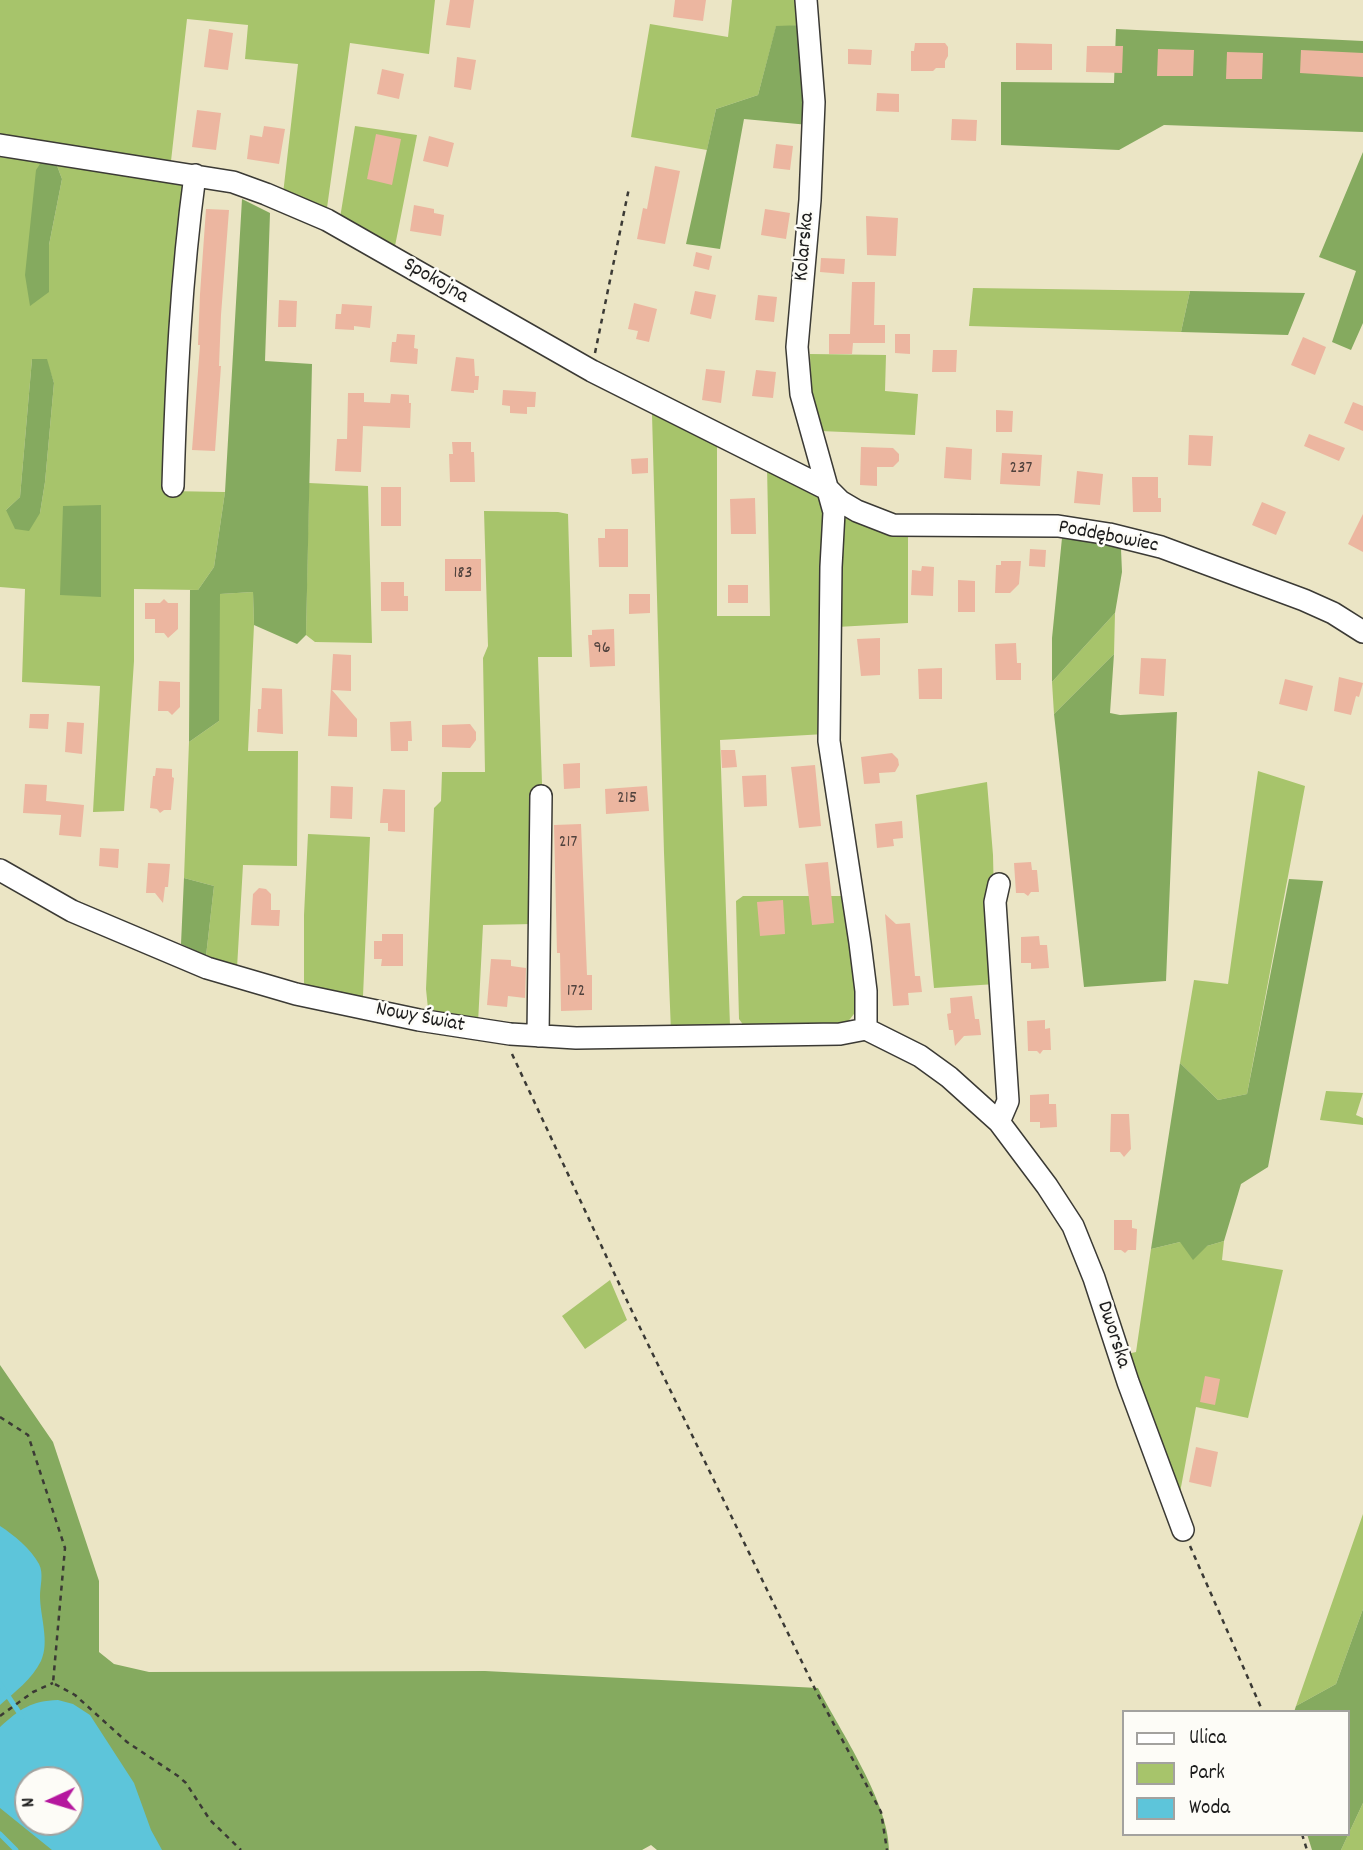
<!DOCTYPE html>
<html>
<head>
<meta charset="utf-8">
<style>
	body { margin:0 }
	#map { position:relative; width:1363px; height:1850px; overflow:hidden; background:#ebe5c5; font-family:Dekko,sans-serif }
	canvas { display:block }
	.legend { position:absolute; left:1122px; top:1710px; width:228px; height:126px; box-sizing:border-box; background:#fdfcf7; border:2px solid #a3a29f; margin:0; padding:9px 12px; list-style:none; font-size:21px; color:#1c1c1c }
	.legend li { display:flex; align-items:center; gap:14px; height:35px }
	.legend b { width:35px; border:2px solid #a3a29f }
	.north { position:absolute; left:14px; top:1766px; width:70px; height:70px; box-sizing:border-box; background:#fdfcf7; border:2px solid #a3a29f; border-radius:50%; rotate:266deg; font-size:19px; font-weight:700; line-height:28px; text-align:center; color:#1c1c1c }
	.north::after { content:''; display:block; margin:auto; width:24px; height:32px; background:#b5179e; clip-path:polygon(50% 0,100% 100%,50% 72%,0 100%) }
</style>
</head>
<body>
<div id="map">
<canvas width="1363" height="1850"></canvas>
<ul class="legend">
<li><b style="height:9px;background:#fff"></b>Ulica</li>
<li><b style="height:19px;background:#a7c46b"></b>Park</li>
<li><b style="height:19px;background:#5dc5da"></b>Woda</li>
</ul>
<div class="north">N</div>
</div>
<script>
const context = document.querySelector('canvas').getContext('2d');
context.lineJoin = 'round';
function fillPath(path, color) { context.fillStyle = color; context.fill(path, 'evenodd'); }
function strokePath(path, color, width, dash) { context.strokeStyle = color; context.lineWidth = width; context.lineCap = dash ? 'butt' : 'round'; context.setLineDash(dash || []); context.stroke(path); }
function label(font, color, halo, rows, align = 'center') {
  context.font = font + ' Dekko,sans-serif'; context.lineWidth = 5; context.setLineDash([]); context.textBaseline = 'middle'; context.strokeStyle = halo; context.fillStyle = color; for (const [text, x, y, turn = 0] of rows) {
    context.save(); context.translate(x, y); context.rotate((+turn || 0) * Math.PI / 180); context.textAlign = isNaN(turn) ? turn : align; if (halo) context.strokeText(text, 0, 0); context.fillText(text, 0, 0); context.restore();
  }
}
fillPath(new Path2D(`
	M0 0H435L429 54 350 43 326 215 283 194 298 64 245 59 248 25 187 19 171 161 0 138Z
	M732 0H802L803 25 776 27 758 95 716 109 707 150 631 137 650 24 728 37Z
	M355 126 417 135 394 251 340 218Z
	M0 157 42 161 49 291V245L62 179 56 163 184 183 168 491 225 492 214 567 198 590 134 589V661L124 811 93 812 100 686 22 682 25 589 0 587ZM32 359H46L54 383 45 482 40 513 6 510 20 497Z
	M973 288 1190 291 1181 332 969 326Z
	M810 354 886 355 885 391 918 394 915 435 820 431 811 396Z
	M652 414 717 444V616H770L767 466 816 492 828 506 825 734 720 740 730 1026 671 1032 664 853Z
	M309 483 368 486 372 643 315 642 306 635Z
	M484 511 558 512 568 514 572 657H538L542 784 535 791 533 924 483 925 478 1023 433 1015 428 1009 426 989 434 808 441 801 442 772H485L483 658 488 646Z
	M851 517 908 530V623L837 627 840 528 846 518Z
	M253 592 254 625 248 751H298L297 866 243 865 237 968 206 956 214 886 184 878 189 742 219 721V594Z
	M1115 613 1114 654 1054 714 1052 682Z
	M1258 771 1305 786 1247 1094 1218 1100 1180 1063 1194 980 1228 984Z
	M987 782 993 855 996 984 934 988 916 795Z
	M308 834 370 837 363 996 359 1001 309 989 304 983V915Z
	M743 896H847L857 1010 847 1023 744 1026 739 1019 736 901Z
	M1326 1091 1363 1093 1356 1115 1363 1118V1125L1320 1120Z
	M1224 1241 1222 1260 1283 1270 1248 1418 1196 1407 1178 1503 1127 1354 1136 1352 1151 1249 1180 1242 1207 1246Z
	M610 1280 627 1320 585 1349 562 1316Z
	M1363 1514V1609L1336 1684 1296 1706Z
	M1363 1803V1850H1341Z`), '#a7c46b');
fillPath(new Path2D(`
	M803 25 809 125 744 119 720 249 686 244 716 109 758 95 776 26Z
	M1116 29 1363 41V132L1164 125 1119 150 1001 145V82L1114 83Z
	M1363 152V323L1351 350 1332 342 1356 271 1319 257Z
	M42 161 56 163 62 179 49 245V292L30 306 25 275 36 170Z
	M242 199 270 213 265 361 312 364 306 635 297 644 254 625 253 592 220 594 219 721 189 742 190 590H198L214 567 225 492Z
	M1190 291 1305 293 1288 335 1181 332Z
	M32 359H47L54 383 45 482 40 513 29 531 15 529 6 510 20 497Z
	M101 505V597L60 595 63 506Z
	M1070 532 1115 541 1121 549 1122 572 1115 613 1052 682V638L1062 538Z
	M1114 654 1110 713 1120 715 1177 712 1166 981 1084 987 1054 714Z
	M184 878 214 886 206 956 181 944Z
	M1289 879 1323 881 1268 1167 1241 1184 1224 1241 1207 1246 1193 1260 1180 1242 1151 1249 1180 1063 1218 1100 1247 1094Z
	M0 1365 53 1442 99 1581V1652L114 1664 149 1672 485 1671 818 1688C841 1732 889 1803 889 1850H657L651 1845 642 1850H0ZM28 1780H70V1822H28Z
	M1363 1609V1803L1341 1850H1312L1307 1834H1347V1712H1294L1296 1706 1336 1684Z`), '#85aa5f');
fillPath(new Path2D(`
	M0 1526C14 1535 31 1549 39 1564 44 1574 40 1586 40 1596 40 1616 50 1642 41 1661 32 1679 15 1692 0 1705Z
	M58 1700 73 1704 90 1715 134 1783 151 1830 162 1850H52L0 1808V1727C20 1709 31 1701 58 1700ZM28 1780H70V1822H28Z`), '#5dc5da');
strokePath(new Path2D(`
	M0 1684 22 1717
	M0 1834 16 1850`), '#5dc5da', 5);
fillPath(new Path2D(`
	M450 0H474L470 28 446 25Z
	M675 0H706L703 21 673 17Z
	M209 29 233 33 228 70 204 67Z
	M915 43H945L948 47V56L945 61V68H936L933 71H911V51H914Z
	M1016 43 1052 44V70H1016Z
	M1087 46H1123L1122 73 1086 72Z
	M848 49 872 50 871 65 848 64Z
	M1158 49 1194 50 1193 76H1157Z
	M1301 50 1363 53V77L1300 73Z
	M1227 52 1263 53 1262 79H1226Z
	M457 57 476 60 471 90 454 87Z
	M382 69 404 74 399 99 377 94Z
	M877 93 899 94V112L876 111Z
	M197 110 221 113 216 150 192 147Z
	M952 119 977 120 976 141 951 140Z
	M264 126 285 129 279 164 247 159 250 135 262 137Z
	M376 134 401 139 392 185 367 179Z
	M429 136 454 143 448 167 423 161Z
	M776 144 793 146 790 170 773 168Z
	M655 166 680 171 665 244 637 239 643 208 647 209Z
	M414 205 434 209V213L444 215 441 236 410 231Z
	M206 209 229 210 221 315 219 366H221L215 451 192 450 200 345H198L200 294Z
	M765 209 790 213 786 239 761 235Z
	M866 216 898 218 896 256 867 255Z
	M696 252 712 256 709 270 693 266Z
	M821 258 845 259 844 274 820 272Z
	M852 282H875L874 325H885V343H853L852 354H829V334H850Z
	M695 291 716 295 711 319 690 314Z
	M758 295 777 297 774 322 755 320Z
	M279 300 297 301 296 327H278Z
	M634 303 657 309 649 342 636 339 638 331 628 329Z
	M342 304 372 306 370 328 354 326V330L335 329 336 314H341Z
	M397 334 415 335 414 348 418 349 417 364 390 362 392 342H396Z
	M895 334H910V354L895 353Z
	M1303 337 1326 347 1315 375 1291 365Z
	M933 350H957L956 372H932Z
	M456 357 474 359 475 376H479L478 390H474V393L451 391Z
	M706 369 725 371 721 403 702 400Z
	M756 370 776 372 773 398 752 396Z
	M503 390 536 392 535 407H527V414L510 413V406L502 405Z
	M348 393H364V402L390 403 391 394 409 395V403H411L410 428 363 426 361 472 335 471 337 439H347Z
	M1353 402 1363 406V431L1344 423Z
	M996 410 1013 411 1012 432H996Z
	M1309 434 1345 448 1339 461 1304 446Z
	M1189 435 1213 436 1211 466 1188 465Z
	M452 442H471V452H474L475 482H450L449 454H453Z
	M861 447 893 448 899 454V461L893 467H877V486L860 485Z
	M946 447 972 449 971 480 944 478Z
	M1002 453 1042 455 1040 486 1000 484Z
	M648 458V473L632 474 631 459Z
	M1077 471 1103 474 1100 505 1074 503Z
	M1132 477H1158V498H1161V512H1133Z
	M381 487H401V526H381Z
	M755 498 756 534H731L730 499Z
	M1262 502 1286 512 1276 535 1252 525Z
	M1363 514V552L1348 544Z
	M605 529H628V567H599L598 538H605Z
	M1030 549 1046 550 1045 567 1029 566Z
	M445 559H481V591H445Z
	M1001 561H1021L1019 584 1010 593H995L996 565H1001Z
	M922 566 934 567 933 596 911 595 912 570 921 571Z
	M958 580 975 581V612H958Z
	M381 582H404V596H408V611H381Z
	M728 585H748V603H728Z
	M629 594H650V613L629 614Z
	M164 599 168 603H178V629L168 638 164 633H155V619H145V603H160Z
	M614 629 615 666 590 667 588 635H592V630Z
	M880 638V675L861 676 857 639Z
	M1016 643 1017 663H1021V680H996L995 644Z
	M333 654 351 655V691L332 690 357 719V737L328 736Z
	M1141 658 1166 659 1164 696 1139 694Z
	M942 668V699H919L918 669Z
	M1339 677 1363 683 1359 697 1356 696 1351 715 1334 711Z
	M1285 679 1313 686 1307 711 1279 704Z
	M159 681 180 682V707L172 715 168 711H158Z
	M262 688 282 689 283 734 257 732 258 709H261Z
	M30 714H49L48 729 29 728Z
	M411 721 412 741H408V751H391L390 722Z
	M67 722 84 723 82 754 65 752Z
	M470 724 476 732V740L470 748 442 747V725Z
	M721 750H735L737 767 722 768Z
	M892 753 898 759 899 765 895 772 879 773 880 783 864 784 861 757Z
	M580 763V788L564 789 563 764Z
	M815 765 821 826 799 828 791 767Z
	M156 768 172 769V777L174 778 171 810H164L160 813 157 809 150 808 153 776H155Z
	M766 775 767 806 744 807 742 776Z
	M25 784 47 785 46 801 84 805 81 837 59 835 61 815 23 813Z
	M331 786 353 787 352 819 330 818Z
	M647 786 649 811 606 814 605 789Z
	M383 789 405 790V832L388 831V823H380Z
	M902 821 903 838 893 839 894 846 877 848 875 824Z
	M581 824 587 975H592V1010L561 1011 560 953H557L554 825Z
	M100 848 119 849 118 868 99 866Z
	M828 862 834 923 812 925 805 864Z
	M1031 862 1032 870H1037L1039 892H1031L1028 896 1024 893H1016L1014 863Z
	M148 863 170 864 168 887H165L163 903 155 893H146Z
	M259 888 266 889 271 894V910H280L279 926 251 925 253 894Z
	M783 900 785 934 760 936 757 902Z
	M885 914 896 924 910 923 915 976H920L922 992 908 993 909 1005 893 1006Z
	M382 934H403V966H381L382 959H374V941H382Z
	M1039 936 1040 945H1047L1049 968 1031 969V963H1021V937Z
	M491 959 511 960V966L526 968 525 998 508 996 507 1007 487 1005Z
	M972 996 975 1019H979L981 1035 964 1036 955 1046 953 1030H949L947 1014 951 1013 950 998Z
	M1045 1020V1029L1050 1028 1051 1050H1043L1040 1054 1037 1051H1028L1027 1021Z
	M1049 1094V1104H1056L1057 1127 1040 1128V1122H1030V1095Z
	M1111 1114H1129L1131 1149 1124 1157 1120 1152H1110Z
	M1114 1220H1132V1228L1137 1229 1136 1250H1128L1125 1253 1121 1250H1114Z
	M1205 1376 1220 1379 1215 1405 1200 1402Z
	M1196 1447 1218 1452 1211 1487 1189 1482Z`), '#ecb6a0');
const minor = new Path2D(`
	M806 0 814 102 810 200 797 347 801 394 834 512 831 567 829 741 860 943 866 991V1029
	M0 145 233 182 266 194 327 220 592 371 829 490 840 501 857 511 893 525 1058 526 1109 534 1161 547 1304 600 1333 613 1363 632
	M173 486C176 382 181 278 195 175
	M0 870 72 911 207 968 296 994 419 1020 510 1034 576 1038 840 1034 866 1029
	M999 884 995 902 1008 1101 999 1122
	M866 1029 920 1056 949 1077 999 1122 1047 1186 1073 1226 1094 1278 1128 1382 1183 1530
	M538 1036 541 796`);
strokePath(minor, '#3b3a35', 24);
strokePath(new Path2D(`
	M595 353 629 188
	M512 1054 629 1305 816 1691 881 1812 887 1850
	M0 1417 28 1435 65 1548 53 1683 75 1695 127 1742 178 1776 186 1783 210 1820 241 1850
	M1190 1546 1263 1712
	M0 1716 33 1692 53 1683
	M1302 1834 1307 1850`), '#3b3a35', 2.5, [5, 5]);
strokePath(minor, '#fff', 21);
label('18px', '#50423d', null, [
	["237",1021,470],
	["183",463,575],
	["96",602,650],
	["215",627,800],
	["217",568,844],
	["172",576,993]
]);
label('21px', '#1c1c1c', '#fdfcf7', [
	["Kolarska",806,247,-85],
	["Spokojna",435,282,30],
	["Poddębowiec",1108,538,11],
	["Nowy Świat",420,1019,11],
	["Dworska",1112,1335,72]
]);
</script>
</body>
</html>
